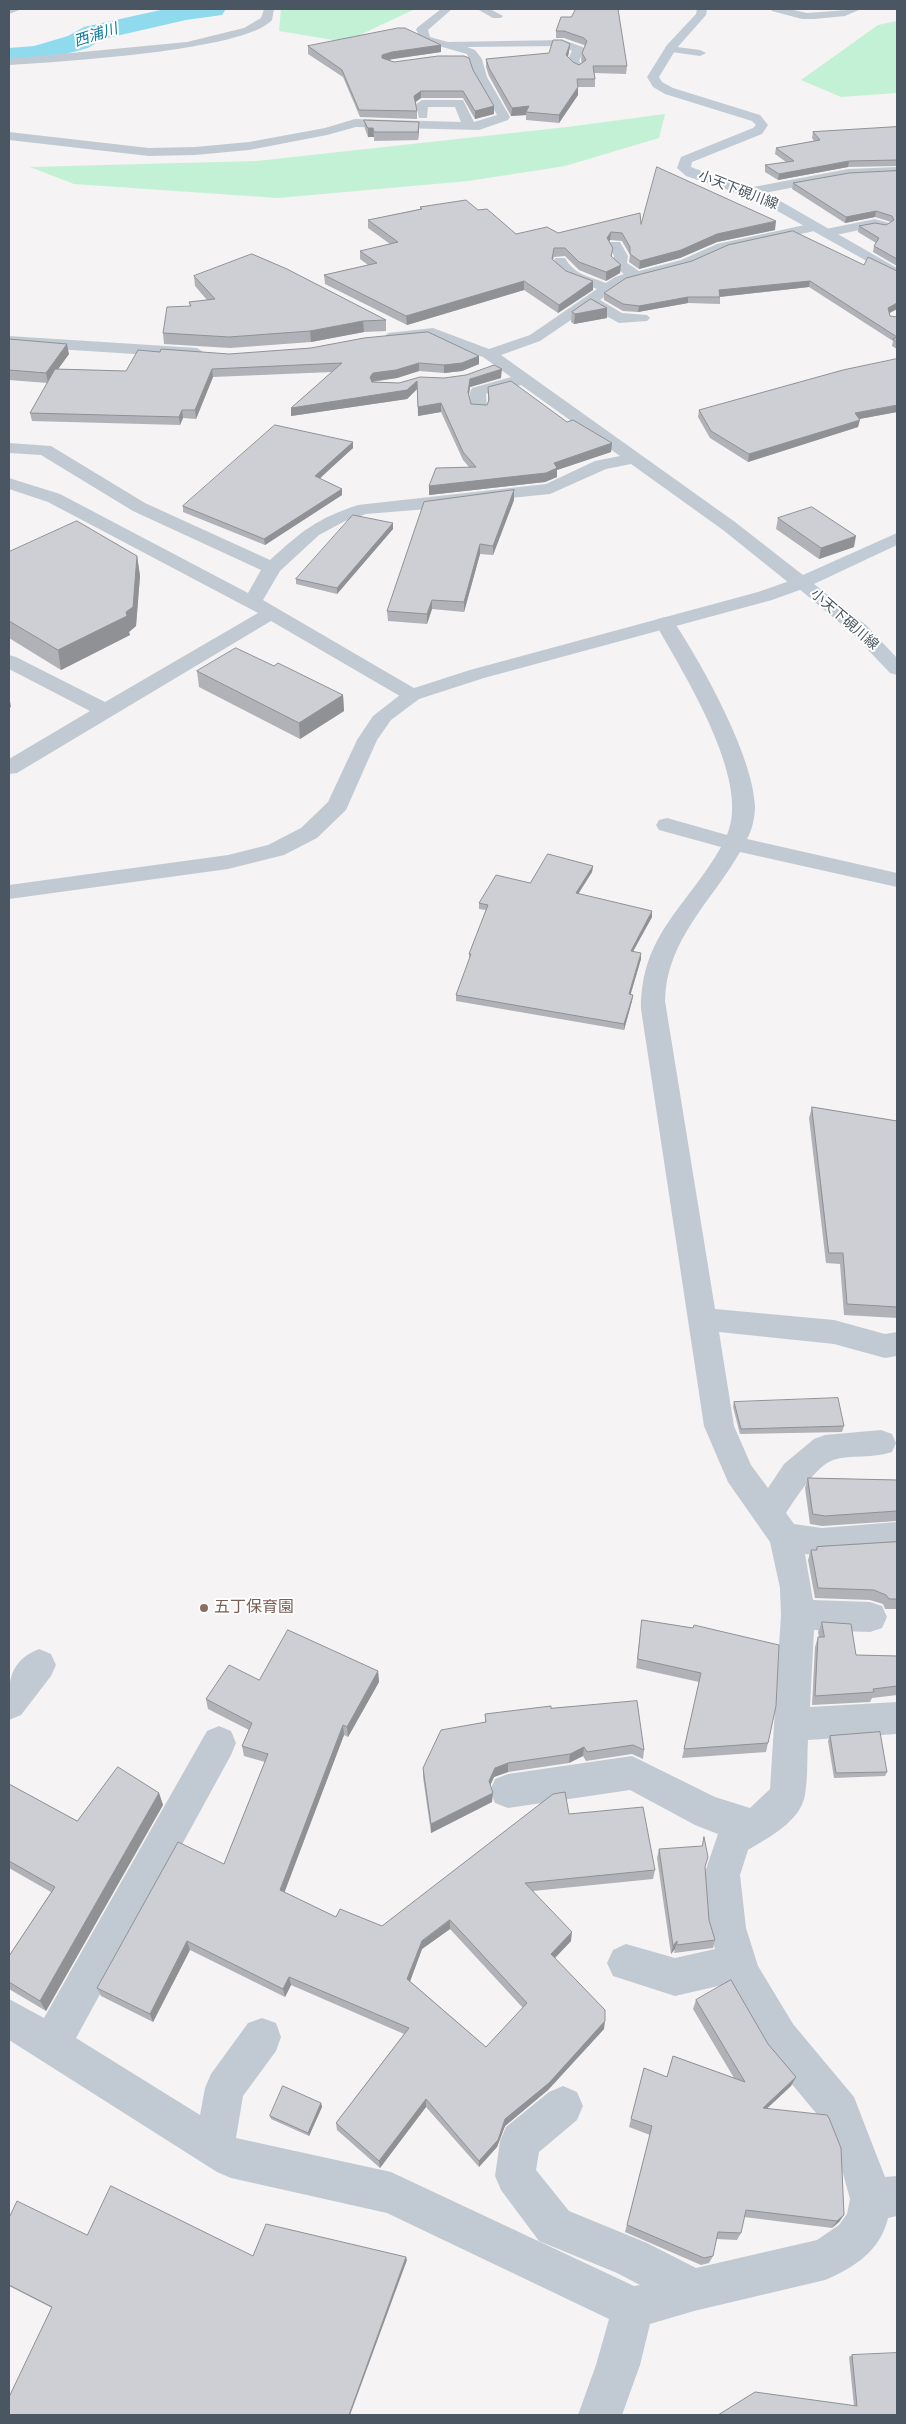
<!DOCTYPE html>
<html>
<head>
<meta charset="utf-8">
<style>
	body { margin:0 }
	#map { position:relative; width:906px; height:2424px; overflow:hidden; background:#f5f3f3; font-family:"Nunito Sans",sans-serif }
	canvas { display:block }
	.frame { position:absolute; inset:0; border:10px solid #4a5661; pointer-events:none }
</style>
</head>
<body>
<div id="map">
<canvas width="906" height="2424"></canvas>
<div class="frame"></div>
</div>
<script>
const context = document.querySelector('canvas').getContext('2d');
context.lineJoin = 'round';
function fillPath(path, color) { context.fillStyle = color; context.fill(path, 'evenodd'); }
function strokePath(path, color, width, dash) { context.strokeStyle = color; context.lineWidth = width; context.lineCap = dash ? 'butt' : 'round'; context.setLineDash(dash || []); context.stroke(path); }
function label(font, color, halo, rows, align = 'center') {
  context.font = font + ' "Nunito Sans","Noto Sans JP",sans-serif'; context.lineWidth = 4; context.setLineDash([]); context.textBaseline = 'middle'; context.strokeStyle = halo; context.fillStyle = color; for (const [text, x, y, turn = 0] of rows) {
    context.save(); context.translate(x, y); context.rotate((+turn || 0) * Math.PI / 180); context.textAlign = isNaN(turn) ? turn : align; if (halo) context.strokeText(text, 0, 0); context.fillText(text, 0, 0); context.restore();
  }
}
fillPath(new Path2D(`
	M281 9H415L345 42 279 31Z
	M897 21V93L841 97 801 80 878 25Z
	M665 114 659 138 565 166 468 181 278 198 74 184 30 167 257 161 567 127Z`), '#c3f1d5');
fillPath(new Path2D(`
	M165 9H226L222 15 186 20 103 39 88 48 36 62 9 64V48L34 46 68 36 84 27Z`), '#90daee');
fillPath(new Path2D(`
	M9 9H22L9 14Z
	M264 9H274L272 20C245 51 56 62 9 65V59L187 42 244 28 261 18Z
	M441 9H452L428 30 430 37 448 42 563 40 583 47 585 49 579 61 584 67 578 71 574 69 567 61 572 51 562 46 467 47 475 50 482 59 487 77 510 117 508 120 479 130 356 127 327 135 249 150 195 155 149 156 9 140V132L149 148 195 147 249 142 325 128 355 119 461 122 455 107H428L427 118H419L416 104 422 100H463L474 122 497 115 475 77 467 54 421 41 416 29 418 27Z
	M477 9H490L503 16 501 18H493Z
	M771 9H789L807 13 861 9 845 16 814 19H802L772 11Z
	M669 46 700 50 706 53 700 56 665 51V47Z
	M897 167V175L848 177 748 196 741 192 748 188 848 169Z
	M875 219 889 223 891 226 884 230 874 227 826 237 819 233 821 230Z
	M814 223 819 224 821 227 819 230 727 250 691 266 625 283 600 300 622 313 647 315 650 318 647 321 619 323 590 307 540 341 501 355 735 522 808 579 810 583 808 587H794L723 530 631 464 606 469 550 494 471 502 440 508 366 514 345 521 319 535 280 571 263 600 419 691 422 695 419 699 412 701 405 699 271 621 17 773 9 774V759L90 711 9 669V655L16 657 105 702 258 613 48 502 9 489V478L60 494 248 593 261 570 133 511 41 455 9 453V443L51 446 145 503 270 560C302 531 316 519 358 505L546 484 595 461 620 456 521 385 486 394 487 409 485 412H473C469 407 468 393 472 388L511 377 483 357 431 338 393 341 388 339 385 336 388 333 433 328 489 349 530 335 597 289 567 278 553 266 555 258H565C575 275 588 276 606 283L615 277 624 274 612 265 614 256 608 245 610 242H620L628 256 627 263 639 271 681 260 717 244Z
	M9 336 197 348 205 353 197 358 9 346Z
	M665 617 672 619C701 662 753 755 755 806 755 818 752 830 747 839L897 873V887L740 852C712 901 666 940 665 1001L715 1309 834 1320 885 1334 897 1332V1356L885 1358 834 1344 719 1332 734 1426 751 1465 768 1488 784 1464 814 1439 825 1435 881 1430 892 1434 896 1443 892 1452C873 1459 851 1454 833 1460 816 1466 796 1498 786 1513L794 1524 822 1528 897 1522V1550L822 1556 805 1554 813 1600 870 1602 882 1606 887 1617 882 1628 870 1632 814 1630 810 1707 897 1702V1734L808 1740C807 1758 808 1777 805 1795 800 1822 769 1837 748 1850L740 1875 746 1928 758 1966 793 2024 854 2097 885 2177 897 2176V2216L888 2218C881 2250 854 2268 825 2280L694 2311 650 2324 640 2365 622 2415H578L596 2365 609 2319 387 2213 231 2178 217 2172 9 2040V1999L44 2018 207 1731 219 1726 231 1731 236 1743 231 1755 76 2038 200 2115 205 2088 211 2074 248 2023 262 2018 276 2023 281 2037 276 2051 243 2096 236 2138 391 2172 634 2286 640 2285 617 2273 539 2241 501 2190 495 2176 500 2141 506 2127 549 2092 563 2086 577 2092 583 2106 577 2120 539 2152 536 2170 569 2211 647 2243 696 2268 817 2240 839 2225 847 2214 850 2199 838 2155 826 2125 765 2052 727 1984 675 1996 613 1976 607 1963 613 1950 626 1944 675 1958 715 1949 708 1928 704 1875 718 1834 695 1825 630 1790 508 1808 495 1803 490 1791 495 1779 508 1774 632 1756 715 1797 750 1808 770 1789 781 1615 780 1588 770 1542 728 1482 704 1426 641 1009C641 934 687 907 721 847L659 830 656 825 659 820 667 818 727 835C752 780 682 671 655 623L658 619Z
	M39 1649 51 1654 56 1665 51 1676 21 1715 9 1720C9 1689 4 1663 39 1649Z`), '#c1cad2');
fillPath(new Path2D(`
	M801 577 808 579 810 583 808 587 772 600 484 678 419 699 391 720 377 740 346 810 317 838 284 855 228 869 9 899V885L228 855 268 845 301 828 328 802 357 740 373 716 405 691 470 670 758 592Z`), '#c1cad2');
fillPath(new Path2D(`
	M697 9H707L706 15 676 49 659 77 662 82 673 88 760 115 768 125 762 134 692 162 691 167 782 202 897 268V278L772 208 743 195 686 176 677 168 681 157 753 128 756 125 752 121 665 94 653 87 647 77 667 45 696 14Z
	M897 533V545L814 584 866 625 897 658V675L890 673 852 633 792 583 794 579Z`), '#c1cbd6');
fillPath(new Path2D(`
	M561 17 627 66 626 74 594 73 595 79V87H578V95L559 123 526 120V115L511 116 489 76 486 67V59L569 52 568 57 573 62 579 65 582 62 581 61 582 53 585 46 584 45 564 38H556V31Z
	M441 45V52L388 60 394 62 473 70 494 106V114L475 119 463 98H421L416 102 417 111V119L360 117 343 77 308 54V46Z
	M364 120 419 122V130L418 140 374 141V137H368L365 129Z
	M897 127V166L848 167 778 180 765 172V165L786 162 775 154 776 148 814 141 812 138 813 132Z
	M897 171V266L873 252 874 246 876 243 858 232 859 226 886 225 891 222 875 217 845 223 792 189 793 183Z
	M420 207 478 210 516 234 558 233 641 224 775 230 717 242 680 258 639 269 629 262 630 255 622 241 610 240 609 242 612 257 620 273 606 281 579 270 565 256 554 257 553 260 566 271 593 281V290L558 313 524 290 407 325 325 284 324 275 368 265 360 259V251L390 244 368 228V220L420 209Z
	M864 265 897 271V309L890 313V316L897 317V349L892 346 893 341 809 287 720 297V304L688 303 638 312 623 311 604 300V293Z
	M194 276 386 320V331L364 332 311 342 230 348 164 344 163 333 190 306 189 302 207 300 195 286Z
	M607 308V318L574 324 571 322 572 312Z
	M9 339 69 354 58 369 126 371 160 352 229 354 479 356V364L462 371 444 373 419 371 397 378 373 382 399 383 444 378H501L470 387 469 395 471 404 487 405 488 402V387L567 422 612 443 611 452 557 470V477L545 482 429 495 469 467 463 460 441 412 418 416 417 389 407 399 291 416 332 372 213 377 196 419 183 418 180 425 32 421 30 413 48 383 9 380Z
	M699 410 897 412 859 419 858 427 748 462 710 438 698 417Z
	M353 442V448L319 478 342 489V495L265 545 183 512V506Z
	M514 500 493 555 480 554 464 612 432 609 427 624 388 621 387 611Z
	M778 518 854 547 819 559 776 529Z
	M393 523V529L337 594 296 584V579Z
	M9 552 137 556 140 576 136 626 129 632 130 635 61 670 9 638Z
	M274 666 343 695 344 711 300 739 199 687 197 671Z
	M593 866 592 872 578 894 652 917 633 951 641 959 630 995H633L632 1001 624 1030 456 1001V995L469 960V954L486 910 479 909V903L530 883Z
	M812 1107 897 1121V1318L844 1315 840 1264 826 1263 809 1118Z
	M734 1402 844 1426 842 1432 740 1434 733 1407Z
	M808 1478 897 1480V1521L822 1526 810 1524 805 1488Z
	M897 1542V1609H885L883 1604 870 1600 815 1598 808 1560 811 1550H816L817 1547Z
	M642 1620 693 1628 768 1743 766 1752 682 1758 699 1682 636 1668Z
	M822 1622 856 1655 897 1656V1695L872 1698 870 1702 812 1705 815 1647 818 1637H819L818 1632Z
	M378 1671 379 1682 348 1737 344 1735 284 1892 336 1917 382 1926 569 1814 655 1870 653 1879 533 1891 571 1941 555 1958 604 2029 548 2090 505 2126 497 2147 479 2167 426 2107 380 2168 337 2130 336 2123 404 2034 291 1985 285 1997 190 1950 153 2022 101 1996 97 1988 224 1864 265 1762 244 1756 242 1746 249 1730 208 1709 206 1699 259 1680ZM450 1929 523 2008 486 2047 410 1981 422 1949Z
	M551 1708 644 1750 643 1759 632 1754 586 1761 583 1756 569 1763 508 1772 494 1777 490 1786 492 1802 431 1833 423 1777V1768L485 1722V1714Z
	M830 1736 887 1772 885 1776 834 1778 828 1741Z
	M9 1784 77 1821 159 1793 163 1805 46 2011 9 1989V1956L51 1892 9 1868Z
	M659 1849 705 1867 709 1920 715 1940 713 1948 674 1953 675 1949 671 1954 657 1858Z
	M696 2000 791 2086 767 2108 844 2215 839 2222 832 2228 744 2217 741 2233 737 2240 716 2239 713 2256 709 2263 701 2265 625 2232 650 2135 629 2127 644 2068 667 2077 673 2056 734 2078 693 2009Z
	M321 2103 322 2107 309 2136 271 2119 270 2116Z
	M9 2218 87 2235 253 2256 407 2260 52 2308 9 2286Z
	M852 2355 897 2415 854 2406 849 2357Z`), '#b0b2b7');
fillPath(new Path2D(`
	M570 44 569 52 566 62V55Z
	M441 45V52L392 59 382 62V55L392 52Z
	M578 87V95L559 123V115Z
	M421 91V98L414 103V96Z
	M494 106V114L475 119V111Z
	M529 106 526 112V115L511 116 512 108Z
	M419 122V130L418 140V132Z
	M368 128H373L374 137H368Z
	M849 161 848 167 778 180 779 174Z
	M876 211 875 217 845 223 846 217Z
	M776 221 775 230 717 242 680 258 639 269 640 261 717 234Z
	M611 232 610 240 606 246 607 238Z
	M621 265 620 273 606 281V272Z
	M524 281V290L407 325 406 316Z
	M593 281V290L558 313 559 305Z
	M810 281 809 287 718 297 719 290Z
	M688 297V303L638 312 639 306Z
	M897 303V309L887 314 888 308Z
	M607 308V318L574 324 575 314Z
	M363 321 364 332 311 342 310 331Z
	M67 344 69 354 48 383 46 373Z
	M479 356V364L462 371 444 373V365Z
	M419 363V371L397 378 374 381 370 385V377L373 373Z
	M212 369 213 377 196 419 195 410Z
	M502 369 501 378 470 387 468 400V392L470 379Z
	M417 381V389L407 399 291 416V408Z
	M441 403V412L418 416V407Z
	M897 405V412L854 420 855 413Z
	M182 410 183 418 180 425 179 417Z
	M860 420 858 427 748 462 749 454Z
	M353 442V448L316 482 315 476Z
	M612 443 611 452 557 470V477L545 482 429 495V486L554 463Z
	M342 489V495L265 545 264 539Z
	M514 490V500L493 555V546Z
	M393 523V529L337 594V588Z
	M856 536 854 547 819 559 821 548Z
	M480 544V554L464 612V602Z
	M137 556 140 576 136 626 129 632 130 635 61 670 58 650 126 612Z
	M432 600V609L427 624V614Z
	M9 695 11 707 9 708Z
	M343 695 344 711 300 739 299 723Z
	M593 866 592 872 575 899 576 893Z
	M652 911V917L630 957 631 951Z
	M641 953V959L629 1000V994Z
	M633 995 632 1001 624 1030V1024Z
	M378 1671 379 1682 348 1737 347 1727Z
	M343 1725 344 1735 282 1899 280 1890Z
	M584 1747 583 1756 569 1763 570 1754Z
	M508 1763V1772L494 1777 488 1790 489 1781 495 1768Z
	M159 1793 163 1805 46 2011 40 2001Z
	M493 1793 492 1802 431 1833V1824Z
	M450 1920V1929L422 1949 408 1987 407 1979 422 1941Z
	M572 1932 571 1941 550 1963 551 1954Z
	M187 1941 190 1950 153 2022 150 2014Z
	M677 1941 675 1949 671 1954 673 1946Z
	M289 1977 291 1985 285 1997 283 1989Z
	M605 2021 604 2029 548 2090 505 2126 497 2147 479 2167V2161L505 2119Z
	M796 2077 791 2086 759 2116 763 2108Z
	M426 2099V2107L380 2168 379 2161Z
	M321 2103 322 2107 309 2136 308 2133Z
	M844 2215 839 2222 832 2228 837 2221Z
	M406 2257 407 2260 350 2415H349Z`), '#909195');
const building = new Path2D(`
	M576 9H618L627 66H593L595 79H577L578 87 559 115 526 112 529 106 512 108 489 68 486 59 549 53 553 40H562L570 44 566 55 573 62 579 65 586 60 582 53 587 41 584 38 564 31H556L561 17H571Z
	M398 28H405L441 45 392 52 382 55V58L394 62 438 56H464L469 58 473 70 494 106 475 111 463 91H421L414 96 417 111 359 110 342 70 308 46Z
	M364 120 419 122 418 132H374L373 128H368Z
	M897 127V160L849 161 779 174 765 165 794 161 776 148 820 140 813 132Z
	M657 167 776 221 717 234 681 250 640 261 630 254V247L622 233 611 232 607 238 613 248 611 256 621 265 606 272 579 262 565 248H554L552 259 566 271 593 281 559 305 524 281 406 316 324 275 377 263 360 251 398 242 368 220 422 209 420 207 466 200 478 210 487 209 516 234 547 227 558 233 640 213 641 224Z
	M897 171V259L874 246 879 238 859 226 875 223 886 225 894 220 892 216 876 211 846 217 793 183 849 173Z
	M793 231 864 265 868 257 897 271V303L888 308 890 316 897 317V337L810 281 719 290 720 297H688L639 306 623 304 604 293 626 278 692 261 728 245Z
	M252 254 287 269 386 320 363 321 310 331 229 337 163 333 167 307 191 306 189 302 215 299 194 276Z
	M591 299 607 308 575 314 572 312Z
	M428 332 479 356 462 363 444 365 419 363 396 370 373 373 370 377 372 382 399 383 420 377 444 378 466 375 494 365 502 369 470 379 468 392 471 404 487 405 489 400 488 387 511 381 567 422 573 420 612 443 554 463 557 468 546 473 429 486 436 468 476 467 463 452 441 403 418 407 417 381 407 390 291 408 342 363 212 369 195 410H182L179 417 30 413 55 369 126 371 138 350 160 352 161 349 229 354 311 348 364 338Z
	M897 338V342L893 339Z
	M9 339 67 344 46 373 9 370Z
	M897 359V405L855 413 860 420 749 454 711 431 699 410 843 370Z
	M275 425 353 442 315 476 342 489 264 539 183 506Z
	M514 490 493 546 480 544 464 602 432 600 427 614 387 611 424 502Z
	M812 507 856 536 821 548 778 518Z
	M353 515 393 523 337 588 296 579Z
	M77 521 137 556 133 607 126 612 127 616 58 650 9 621V552Z
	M236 648 274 666 278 663 343 695 299 723 197 671Z
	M548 854 593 866 576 893 652 911 631 951 641 953 629 994 633 995 624 1024 456 995 471 954H469L488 905 479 903 496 875 530 883Z
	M812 1107 897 1121V1307L847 1304 843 1253H829Z
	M838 1398 844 1426 741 1429 734 1402Z
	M808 1478 897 1480V1511L825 1516 813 1514Z
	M897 1542V1599H889L886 1595 874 1590 818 1588 811 1550H817V1547Z
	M642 1620 693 1628 694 1625 779 1645 776 1706 768 1743 684 1749 701 1673 638 1659Z
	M822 1622 851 1624 856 1655 897 1656V1686L873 1689 874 1692 815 1696 818 1637H824Z
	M288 1630 378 1671 347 1727 343 1725 280 1890 336 1917 340 1909 382 1926 553 1794 565 1792 569 1814 643 1807 655 1870 525 1883 572 1932 551 1954 605 2010V2021L549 2083 505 2119 498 2140 479 2161 426 2099 379 2161 336 2123 409 2028 289 1977 283 1989 187 1941 150 2014 97 1988 178 1842 224 1864 268 1754 242 1746 252 1723 206 1699 229 1665 259 1680ZM450 1920 527 2003 486 2047 407 1979 422 1941Z
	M637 1701 644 1750 633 1745 587 1752 584 1747 570 1754 508 1763 495 1768 489 1781 493 1793 431 1824 423 1768 441 1730 486 1722 485 1714 551 1706V1708Z
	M880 1732 887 1772 836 1773 830 1736Z
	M118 1767 159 1793 40 2001 9 1982V1956L55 1887 9 1861V1784L77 1821Z
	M704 1837 708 1857 705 1867 709 1920 715 1940 677 1945V1941L673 1946 659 1849 702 1846Z
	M731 1980 768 2044 796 2077 763 2108 827 2115 829 2118 841 2148 844 2215 837 2221 746 2210 741 2233 718 2232 713 2256 704 2258 627 2225 652 2126 631 2119 644 2068 667 2077 673 2056 745 2082 696 2000Z
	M283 2086 321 2103 308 2133 270 2116Z
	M111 2186 253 2256 266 2224 406 2257 349 2415H9V2397L52 2307 9 2285V2218L17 2201 87 2235Z
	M897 2353V2415H718L755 2392 857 2406 852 2355Z`);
fillPath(building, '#cdcfd5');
strokePath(building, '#909195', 1);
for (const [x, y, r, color] of [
	[204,1608,5,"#8d6e63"]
]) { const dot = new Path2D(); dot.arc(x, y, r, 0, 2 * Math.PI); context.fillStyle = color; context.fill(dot); strokePath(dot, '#fff', 2); }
label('14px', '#4a5661', '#fff', [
	["小天下硯川線",738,191,21],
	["小天下硯川線",844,620,41]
]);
label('italic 15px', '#0c7c9b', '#fff', [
	["西浦川",96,36,-18]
]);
label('16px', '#785e54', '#fff', [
	["五丁保育園",214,1608]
], 'left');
</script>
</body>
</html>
